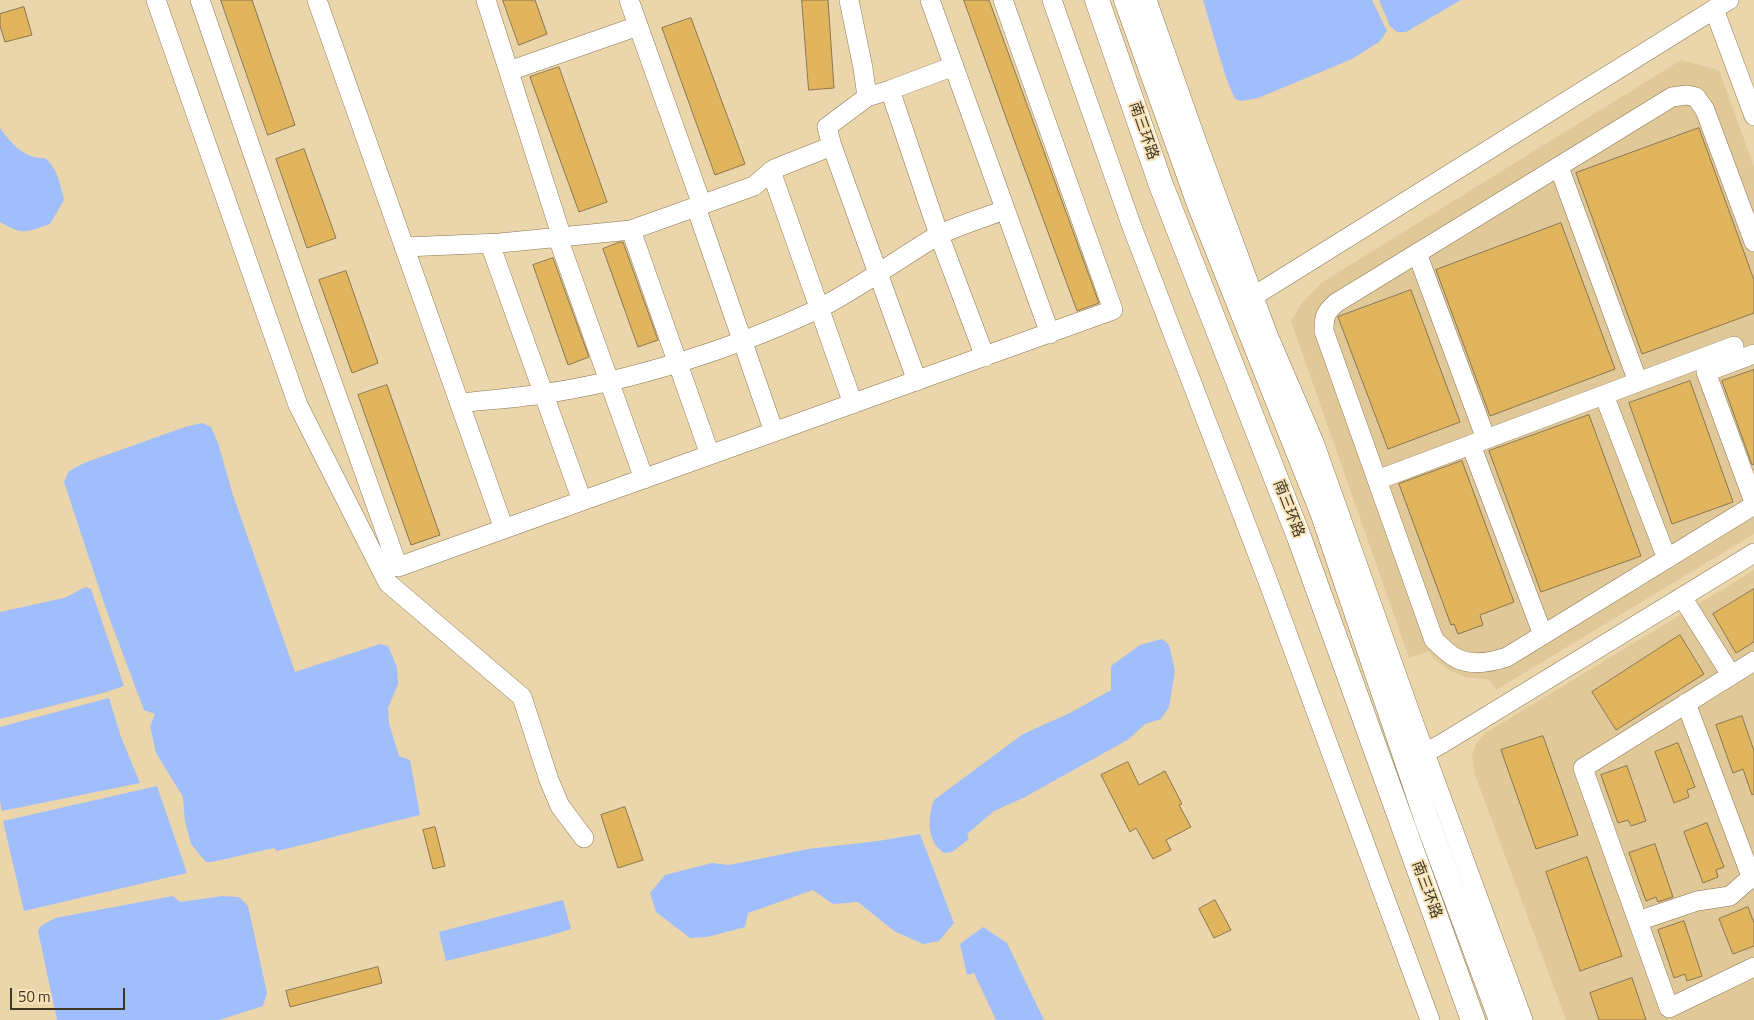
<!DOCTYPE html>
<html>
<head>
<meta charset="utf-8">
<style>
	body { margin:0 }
	#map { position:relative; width:1754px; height:1020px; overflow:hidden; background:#ebd6ac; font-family:"Titillium Web",sans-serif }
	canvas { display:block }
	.scale { position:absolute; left:10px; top:988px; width:115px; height:22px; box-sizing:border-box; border:2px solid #3e3625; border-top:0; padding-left:6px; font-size:15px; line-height:18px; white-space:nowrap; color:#3e3625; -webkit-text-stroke:4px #f8e3b9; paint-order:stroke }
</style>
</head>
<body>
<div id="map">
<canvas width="1754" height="1020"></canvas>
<div class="scale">50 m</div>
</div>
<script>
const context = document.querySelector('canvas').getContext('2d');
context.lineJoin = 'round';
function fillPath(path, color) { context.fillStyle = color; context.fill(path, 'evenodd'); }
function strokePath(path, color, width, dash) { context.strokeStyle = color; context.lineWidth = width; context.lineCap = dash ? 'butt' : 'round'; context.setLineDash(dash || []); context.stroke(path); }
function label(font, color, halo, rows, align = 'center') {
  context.font = font + ' "Titillium Web","Noto Sans SC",sans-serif'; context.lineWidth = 4; context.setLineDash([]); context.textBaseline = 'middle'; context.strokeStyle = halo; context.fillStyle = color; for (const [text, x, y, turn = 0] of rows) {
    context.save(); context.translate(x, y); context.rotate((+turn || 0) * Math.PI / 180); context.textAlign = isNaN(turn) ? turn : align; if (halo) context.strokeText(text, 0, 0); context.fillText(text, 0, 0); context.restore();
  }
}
fillPath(new Path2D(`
	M1681 60 1719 70 1754 167V534L1496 690 1489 680 1464 677 1447 669 1434 659 1429 651 1409 658 1291 321 1302 303 1321 283Z
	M1754 570V1020H1566L1475 775 1472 754 1477 742 1484 734Z`), '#e1c898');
fillPath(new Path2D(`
	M1203 0H1372L1387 31 1379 42 1352 59 1258 98 1241 101 1235 99 1226 78Z
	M1379 0H1461L1406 32H1397L1390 26Z
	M0 128C12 144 24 159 45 158 58 169 60 184 64 200L50 224C26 232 23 236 0 222Z
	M202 423 211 427 218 443 233 495 295 672 380 644 388 646 397 667 398 684 388 708 389 723 399 756 410 760 420 815C372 826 325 840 277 851L274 848 212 862H206L191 844 185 822 183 797 156 753 150 726 155 714 144 710 106 609 64 482 69 471 84 463 185 427Z
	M86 587 91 589 124 686 103 693 0 719V612L64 598C72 595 78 590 86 587Z
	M1162 639 1169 645 1175 671 1169 707 1161 719 1145 724 1129 739 1025 797 994 811 967 834 969 839 952 852 944 853C927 842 927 818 934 800L1023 734 1070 713 1111 690V666L1140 645Z
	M109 698 121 737 140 783 2 811 0 801V727Z
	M157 786 187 873 24 911 3 821Z
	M920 834 954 923 939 941 923 944 894 931 858 902 833 904 813 890 748 913 745 927 707 937 690 938 656 912 650 893 665 875 712 863 729 865 808 849 878 841Z
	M173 896 180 902 222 896 239 897 248 906 267 993 263 1006 219 1020H57L38 931 41 926 55 918Z
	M563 900 571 929 548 936 446 961 439 932Z
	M983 927 1007 943 1044 1020H996L974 973 967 975 960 944Z`), '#9fbefb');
const building = new Path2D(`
	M221 0H252L295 125 268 135Z
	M503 0H535L547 34 519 45Z
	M802 0H828L834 88 809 90Z
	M964 0H989L1099 303 1077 311 1017 148Z
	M24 7 32 35 5 42 0 26V14Z
	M691 18 745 164 715 175 662 28Z
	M559 67 607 202 579 212 530 77Z
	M1699 128 1754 280V313L1642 354 1576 173Z
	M304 149 336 238 307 248 276 159Z
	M1561 223 1615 369 1490 416 1436 270Z
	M620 242H623L658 340 638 347 603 249Z
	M553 258 589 357 568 365 533 265Z
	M346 271 378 363 352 373 319 280Z
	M1411 290 1460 422 1388 449 1338 317Z
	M1754 370V464L1752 465 1722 381Z
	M1690 381 1733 502 1672 524 1629 403Z
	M387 385 440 535 411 545 358 395Z
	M1589 415 1641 556 1541 592 1489 451Z
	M1462 461 1514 602 1480 615 1483 625 1458 634 1454 624 1451 625 1399 484Z
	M1754 589V642L1736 653 1713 614Z
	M1680 635 1704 674 1616 730 1592 692Z
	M1742 716 1754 751V794L1752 795 1743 769 1733 773 1716 725Z
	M1543 736 1578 835 1536 849 1501 750Z
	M1678 743 1695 787 1687 790 1689 797 1674 803 1655 752Z
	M1128 762 1139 785 1165 771 1182 804 1179 805 1191 827 1166 840 1171 850 1153 859 1136 828 1130 832 1101 775Z
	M1627 766 1646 821 1631 826 1628 820 1618 823 1601 775Z
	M625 807 643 860 618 868 601 815Z
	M1707 823 1724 867 1716 870 1718 877 1703 883 1684 832Z
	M435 827 445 866 433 869 423 830Z
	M1655 844 1673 897 1658 902 1656 897 1646 901 1629 853Z
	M1587 857 1622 956 1580 971 1546 872Z
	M1215 900 1231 930 1214 938 1199 909Z
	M1748 907 1754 923V946L1733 954 1719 919Z
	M1684 921 1702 976 1687 981 1685 974 1674 978 1658 930Z
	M378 967 382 983 290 1007 286 991Z
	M1632 978 1646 1020H1599L1590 993Z`);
fillPath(building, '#e0b55d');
strokePath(building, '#8a764f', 1);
const minor = new Path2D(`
	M156 0 298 405 388 583 522 697 549 780 560 806 584 838
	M200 0 310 320 398 567 1113 310 1003 0
	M317 0 504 529
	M486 0 562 238
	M629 0 702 205
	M849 0 863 68 867 97
	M930 0 1050 334
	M1052 0 1132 227 1266 576 1430 1020
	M1147 0 1199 148 1268 335 1314 442 1411 715 1523 1020
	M1714 9 1754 116
	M509 71 638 26
	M890 90 939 235 985 357
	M832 146 917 381
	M1559 167 1638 382
	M771 171 853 404
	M696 207 774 432
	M631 230 710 455
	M558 238 644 479
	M1754 242 1705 110 1696 97 1687 95 1672 97 1336 303C1325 313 1324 316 1324 331L1434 640C1441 646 1448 654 1456 658 1471 666 1492 662 1507 657L1754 505
	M490 244 582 501
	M404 247 500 243 631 230 754 186 774 169 832 146 827 127 867 97 890 90 954 66
	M1417 253 1486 439
	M1254 296 1729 0
	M1754 354 1706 372 1754 502
	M1604 395 1667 559
	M460 403C487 400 515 398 542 394 631 381 733 349 814 311 857 290 896 260 937 236 956 226 984 218 1004 210
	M1471 445 1543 635
	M1377 480 1734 346
	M1682 597 1731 675
	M1754 661 1583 768 1669 1008 1754 967
	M1686 703 1752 879
	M1425 753 1443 743 1754 553
	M1638 921 1697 901 1730 896 1747 881 1754 878`);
const major = new Path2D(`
	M1097 0 1161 185 1299 537 1473 1020
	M1126 0 1199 204 1322 512 1426 818 1501 1020`);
strokePath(minor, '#89754f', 20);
strokePath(major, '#89754f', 25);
strokePath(minor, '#fff', 19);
strokePath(major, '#fff', 24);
label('15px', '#3e3625', '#f8e3b9', [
	["南三环路",1143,131,71],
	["南三环路",1288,509,69],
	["南三环路",1426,890,70]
]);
</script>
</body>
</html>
